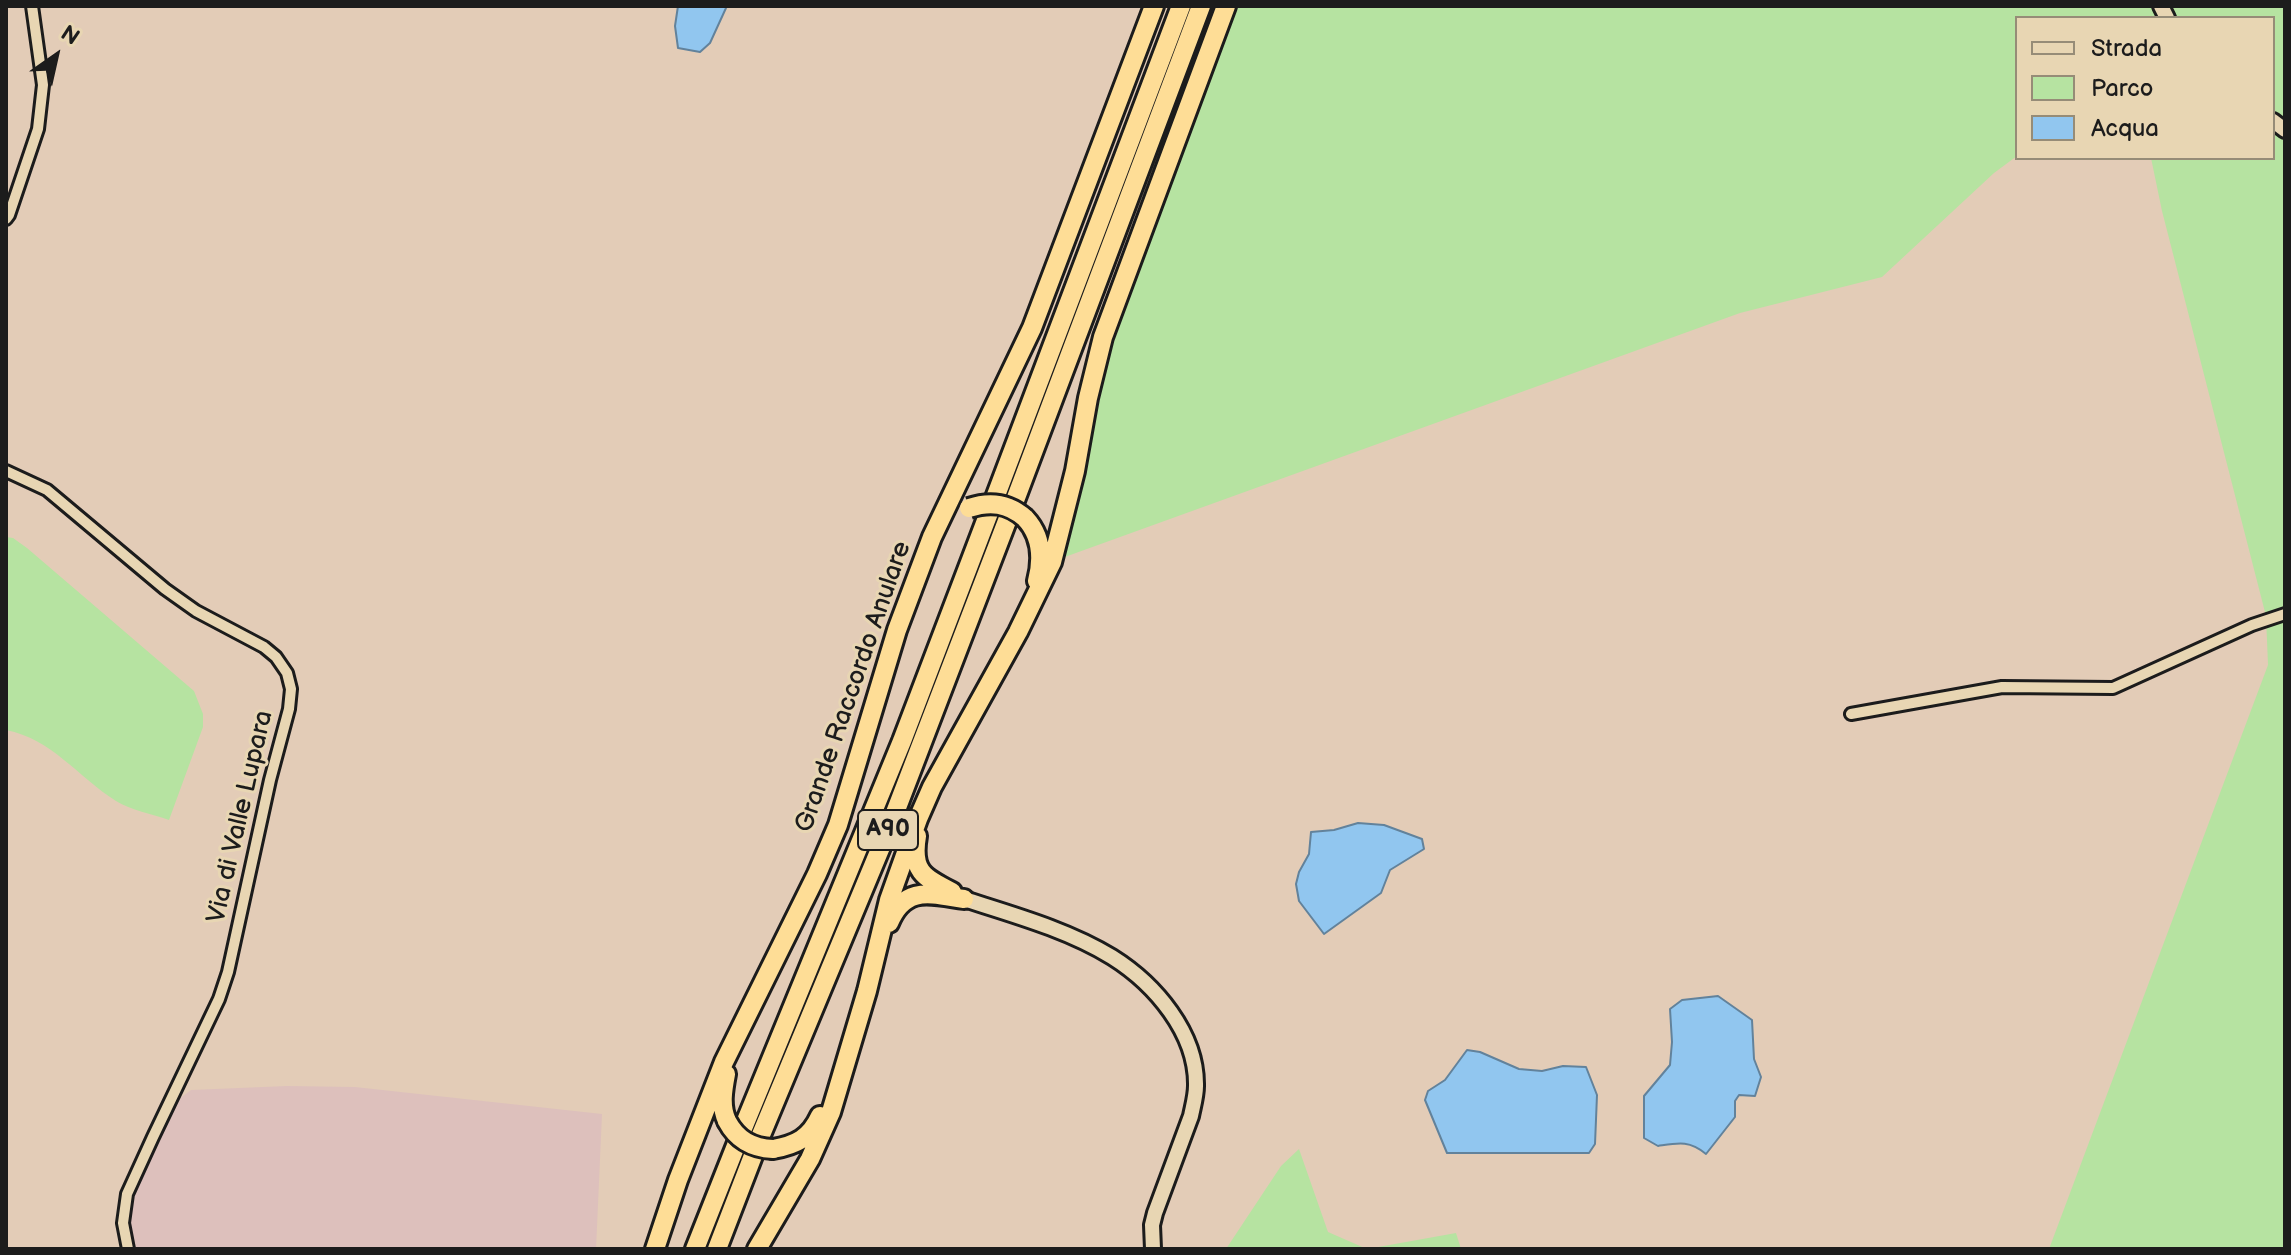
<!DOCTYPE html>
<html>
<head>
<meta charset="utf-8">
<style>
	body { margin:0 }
	#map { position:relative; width:2291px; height:1255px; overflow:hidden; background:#e3ccb7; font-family:"Balsamiq Sans",sans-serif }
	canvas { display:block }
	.frame { position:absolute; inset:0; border:8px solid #1c1c1c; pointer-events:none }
	.legend { position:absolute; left:2015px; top:16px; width:260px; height:144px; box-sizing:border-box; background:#e8d6b3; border:2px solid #968c77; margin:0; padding:10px 14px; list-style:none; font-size:24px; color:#1c1c1c }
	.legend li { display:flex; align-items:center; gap:16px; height:40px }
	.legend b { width:40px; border:2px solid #968c77 }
	.north { position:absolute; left:16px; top:16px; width:80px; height:80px; -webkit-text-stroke:6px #e8d6b3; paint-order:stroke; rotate:34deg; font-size:22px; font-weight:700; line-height:32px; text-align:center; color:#1c1c1c }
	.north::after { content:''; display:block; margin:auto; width:28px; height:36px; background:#1c1c1c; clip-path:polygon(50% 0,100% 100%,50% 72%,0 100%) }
</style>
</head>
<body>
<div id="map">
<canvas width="2291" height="1255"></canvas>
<div class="frame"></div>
<ul class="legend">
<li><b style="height:10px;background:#e8d6b3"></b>Strada</li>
<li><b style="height:22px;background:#b6e3a1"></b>Parco</li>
<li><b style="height:22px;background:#91c6ef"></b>Acqua</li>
</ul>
<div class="north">N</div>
</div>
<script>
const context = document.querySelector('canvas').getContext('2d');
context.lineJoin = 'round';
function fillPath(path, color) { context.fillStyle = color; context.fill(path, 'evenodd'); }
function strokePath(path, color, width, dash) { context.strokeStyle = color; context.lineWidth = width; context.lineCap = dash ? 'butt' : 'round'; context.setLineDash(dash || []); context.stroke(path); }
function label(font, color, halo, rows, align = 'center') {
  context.font = font + ' "Balsamiq Sans",sans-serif'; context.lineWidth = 6; context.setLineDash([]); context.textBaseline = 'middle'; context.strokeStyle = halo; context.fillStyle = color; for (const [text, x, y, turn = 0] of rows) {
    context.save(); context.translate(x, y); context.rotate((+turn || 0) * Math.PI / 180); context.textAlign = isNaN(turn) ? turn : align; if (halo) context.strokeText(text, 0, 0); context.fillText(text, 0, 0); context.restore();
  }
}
fillPath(new Path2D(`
	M287 1086 355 1087 602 1114 596 1249H134L127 1223 135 1189 179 1099 191 1090Z`), '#ddc0bc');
fillPath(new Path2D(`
	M1233 6H2285V1249H2049L2268 665 2266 616 2162 211 2151 158H2273V18H2017V156L1994 173 1882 277 1740 313 1062 558 1111 337Z
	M6 537 13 538 27 548 194 691 203 714V727L169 820C152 814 131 810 116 801 78 777 52 739 6 730Z
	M1299 1149 1328 1232 1367 1249H1226L1281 1166Z
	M1456 1233 1461 1249H1367Z`), '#b6e3a1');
const water = new Path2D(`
	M678 6H725L726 8 710 43 700 52 678 48 675 26Z
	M1358 823 1384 825 1422 839 1424 849 1390 870 1381 893 1324 934 1299 901 1296 884 1299 872 1309 854 1311 832 1334 830Z
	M1718 996 1752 1020 1754 1059 1761 1077 1755 1096 1739 1095 1735 1101V1117L1706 1154C1689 1140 1678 1143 1658 1146L1644 1138V1096L1670 1065 1672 1042 1670 1009 1682 1000Z
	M1467 1050 1480 1052 1519 1069 1542 1071 1563 1066 1586 1067 1597 1095 1595 1144 1589 1153H1447L1425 1100 1428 1091 1445 1080Z`);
fillPath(water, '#91c6ef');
strokePath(water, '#62829b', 2);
const street = new Path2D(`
	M6 219 9 215 38 129 43 85 32 6
	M6 471 47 490 165 589 196 611 264 647 276 657 287 673 291 689 289 709 270 780 228 972 219 999 153 1137 127 1194 123 1223 128 1249
	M1851 714 2002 687 2113 688 2252 625 2285 614`);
const secondary = new Path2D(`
	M2161 6 2167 18
	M2273 121 2285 130
	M964 899C1014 915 1068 930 1112 957 1155 984 1197 1033 1196 1086 1196 1096 1193 1106 1191 1116L1155 1213 1152 1225 1153 1249`);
const highway = new Path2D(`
	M995 498 1181 6
	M1014 503 1201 6
	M1025 518C1042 536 1043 558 1037 581
	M917 836C911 871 923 877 952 892
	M889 923C905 885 930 894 964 899
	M726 1074C723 1090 720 1106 727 1121
	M741 1133 902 741 990 510
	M758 1142 893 818 1010 513
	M773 1149C796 1145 810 1138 820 1116
	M655 1249 678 1180 724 1062 817 874 838 825 897 630 932 537 1032 328 1154 6
	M695 1249 737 1143
	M717 1249 754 1153
	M757 1249 810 1159 831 1112 867 991 889 900 918 819 932 787 1018 632 1052 562 1075 471 1088 398 1103 337 1226 6`);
strokePath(street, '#1c1c1c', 16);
strokePath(secondary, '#1c1c1c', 20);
strokePath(highway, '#1c1c1c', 24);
strokePath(street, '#e8d6b3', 10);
strokePath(secondary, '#e8d6b3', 14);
strokePath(highway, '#fedd96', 18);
const highwayBridge = new Path2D(`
	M969 508C990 501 1008 503 1025 518
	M727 1121C737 1140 752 1148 773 1149`);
strokePath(highwayBridge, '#1c1c1c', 24, []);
strokePath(highwayBridge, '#fedd96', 18);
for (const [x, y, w] of [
	[888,830,60]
]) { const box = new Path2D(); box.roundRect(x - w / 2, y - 20, w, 40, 6); context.fillStyle = '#e8d6b3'; context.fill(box); strokePath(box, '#1c1c1c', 2); }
label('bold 24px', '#1c1c1c', null, [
	["A90",888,830]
]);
label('26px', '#1c1c1c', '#e8d6b3', [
	["Grande Raccordo Anulare",854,687,-71],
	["Via di Valle Lupara",241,817,-77]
]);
</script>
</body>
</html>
